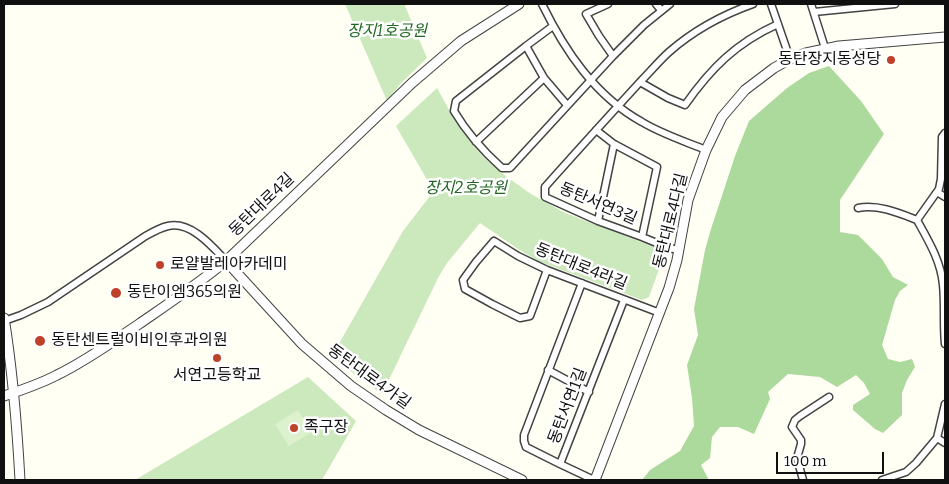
<!DOCTYPE html>
<html>
<head>
<meta charset="utf-8">
<style>
	body { margin:0 }
	#map { position:relative; width:949px; height:484px; overflow:hidden; background:#fffff3; font-family:Bitter,serif }
	canvas { display:block }
	.frame { position:absolute; inset:0; border:5px solid #101010; pointer-events:none }
	.scale { position:absolute; left:776px; top:452px; width:108px; height:22px; box-sizing:border-box; border:2px solid #101010; border-top:0; padding-left:6px; font-size:15px; line-height:18px; white-space:nowrap; color:#101010; -webkit-text-stroke:4px #fff; paint-order:stroke }
</style>
</head>
<body>
<div id="map">
<canvas width="949" height="484"></canvas>
<div class="frame"></div>
<div class="scale">100 m</div>
</div>
<script>
const context = document.querySelector('canvas').getContext('2d');
context.lineJoin = 'round';
function fillPath(path, color) { context.fillStyle = color; context.fill(path, 'evenodd'); }
function strokePath(path, color, width, dash) { context.strokeStyle = color; context.lineWidth = width; context.lineCap = dash ? 'butt' : 'round'; context.setLineDash(dash || []); context.stroke(path); }
function label(font, color, halo, rows, align = 'center') {
  context.font = font + ' Bitter,"Noto Sans KR",serif'; context.lineWidth = 5; context.setLineDash([]); context.textBaseline = 'middle'; context.strokeStyle = halo; context.fillStyle = color; for (const [text, x, y, turn = 0] of rows) {
    context.save(); context.translate(x, y); context.rotate((+turn || 0) * Math.PI / 180); context.textAlign = isNaN(turn) ? turn : align; if (halo) context.strokeText(text, 0, 0); context.fillText(text, 0, 0); context.restore();
  }
}
fillPath(new Path2D(`
	M345 4H404L405 6 427 58 401 83 387 101Z
	M437 88 457 124 469 140 483 157 507 177 531 194 565 213 657 248 663 253 658 272 649 297 642 300 538 261 518 249 480 223 447 263 439 276 382 394 357 376 332 356 403 231 430 196 429 183 396 126Z
	M308 377 356 421 322 480H135Z`), '#cbe9bd');
fillPath(new Path2D(`
	M829 66 861 101 884 134 840 200V232L858 235 882 259 893 277 908 285 900 291 895 300 882 345 888 359 900 362 912 359 915 367 907 380 902 393V415L883 433 875 429 853 410V405L870 394 864 383 856 375 837 387 820 377 788 374 768 392 770 399 754 434 738 427H720L712 437 710 458 701 465 709 480H642L650 470 680 451 694 426 692 398 687 365 698 335 694 309 705 250 711 229 735 156 749 121 787 88 809 73Z`), '#abda9c');
fillPath(new Path2D(`
	M298 410 312 432 289 446 275 424Z`), '#def1ce');
const minor = new Path2D(`
	M542 4C565 51 595 96 642 122 662 134 684 141 706 150
	M608 4 586 14 599 36 613 56 644 25 670 4
	M656 4 661 10
	M753 4C722 15 694 30 669 52 659 61 650 72 640 82L668 98 685 105C711 68 736 43 778 24
	M771 4 790 59
	M811 4 825 48
	M814 12 895 4
	M526 46 553 26
	M567 105 544 78 526 46 456 101 454 111C467 133 483 151 502 168H510L613 56
	M596 130 614 144 657 167 642 237 598 221 545 197V187C576 152 608 117 640 82
	M945 133 942 137 941 179 939 189 917 220C928 240 941 261 943 285 945 304 943 324 945 344
	M476 142 544 78
	M937 192 945 197
	M858 208C878 204 899 213 917 220
	M598 221 614 144
	M642 237 669 248 679 250
	M547 270 530 316 520 318 492 304 465 289 463 280 476 262 494 241 518 256 547 270 660 313
	M582 283 524 435V441L526 447 560 464 624 300
	M4 321 21 315 48 302 144 237C151 233 159 228 168 226 191 221 212 246 226 261
	M548 370 589 392
	M937 438 945 443
	M560 464 594 480
	M803 480 797 458 801 444V440L792 427 795 420 800 416 829 397
	M882 480 906 472 916 463 937 438 945 404`);
const tertiary = new Path2D(`
	M226 261 302 344 351 386 386 410 419 430 522 480
	M4 318C13 372 17 426 20 480
	M4 396C22 390 40 384 57 375 86 361 112 342 139 324 168 304 198 284 226 261L412 83 461 41 519 4
	M595 480 669 288 677 260 688 200 706 150 722 117 745 90 774 68 790 59 806 53 839 46 945 37`);
strokePath(minor, '#434343', 9);
strokePath(tertiary, '#434343', 11);
strokePath(minor, '#fff', 6);
strokePath(tertiary, '#fff', 9);
for (const [x, y, r, color] of [
	[891,60,5,"#be412a"],
	[160,265,5,"#be412a"],
	[116,293,6,"#be412a"],
	[40,341,6,"#be412a"],
	[217,358,5,"#be412a"],
	[294,428,5,"#be412a"]
]) { const dot = new Path2D(); dot.arc(x, y, r, 0, 2 * Math.PI); context.fillStyle = color; context.fill(dot); strokePath(dot, '#fff', 2); }
label('italic 16px', '#216721', '#fff', [
	["장지1호공원",387,32],
	["장지2호공원",466,189]
]);
label('16px', '#101010', '#fff', [
	["동탄장지동성당",881,60,"right"],
	["로얄발레아카데미",170,265],
	["동탄이엠365의원",127,293],
	["동탄센트럴이비인후과의원",51,341],
	["서연고등학교",217,376,"center"],
	["족구장",304,428]
], 'left');
label('16px', '#101010', '#fff', [
	["동탄서연3길",598,204,23],
	["동탄대로4길",262,205,-44],
	["동탄대로4다길",671,221,-76],
	["동탄대로4라길",581,267,22],
	["동탄대로4가길",369,377,36],
	["동탄서연1길",568,406,-69]
]);
</script>
</body>
</html>
